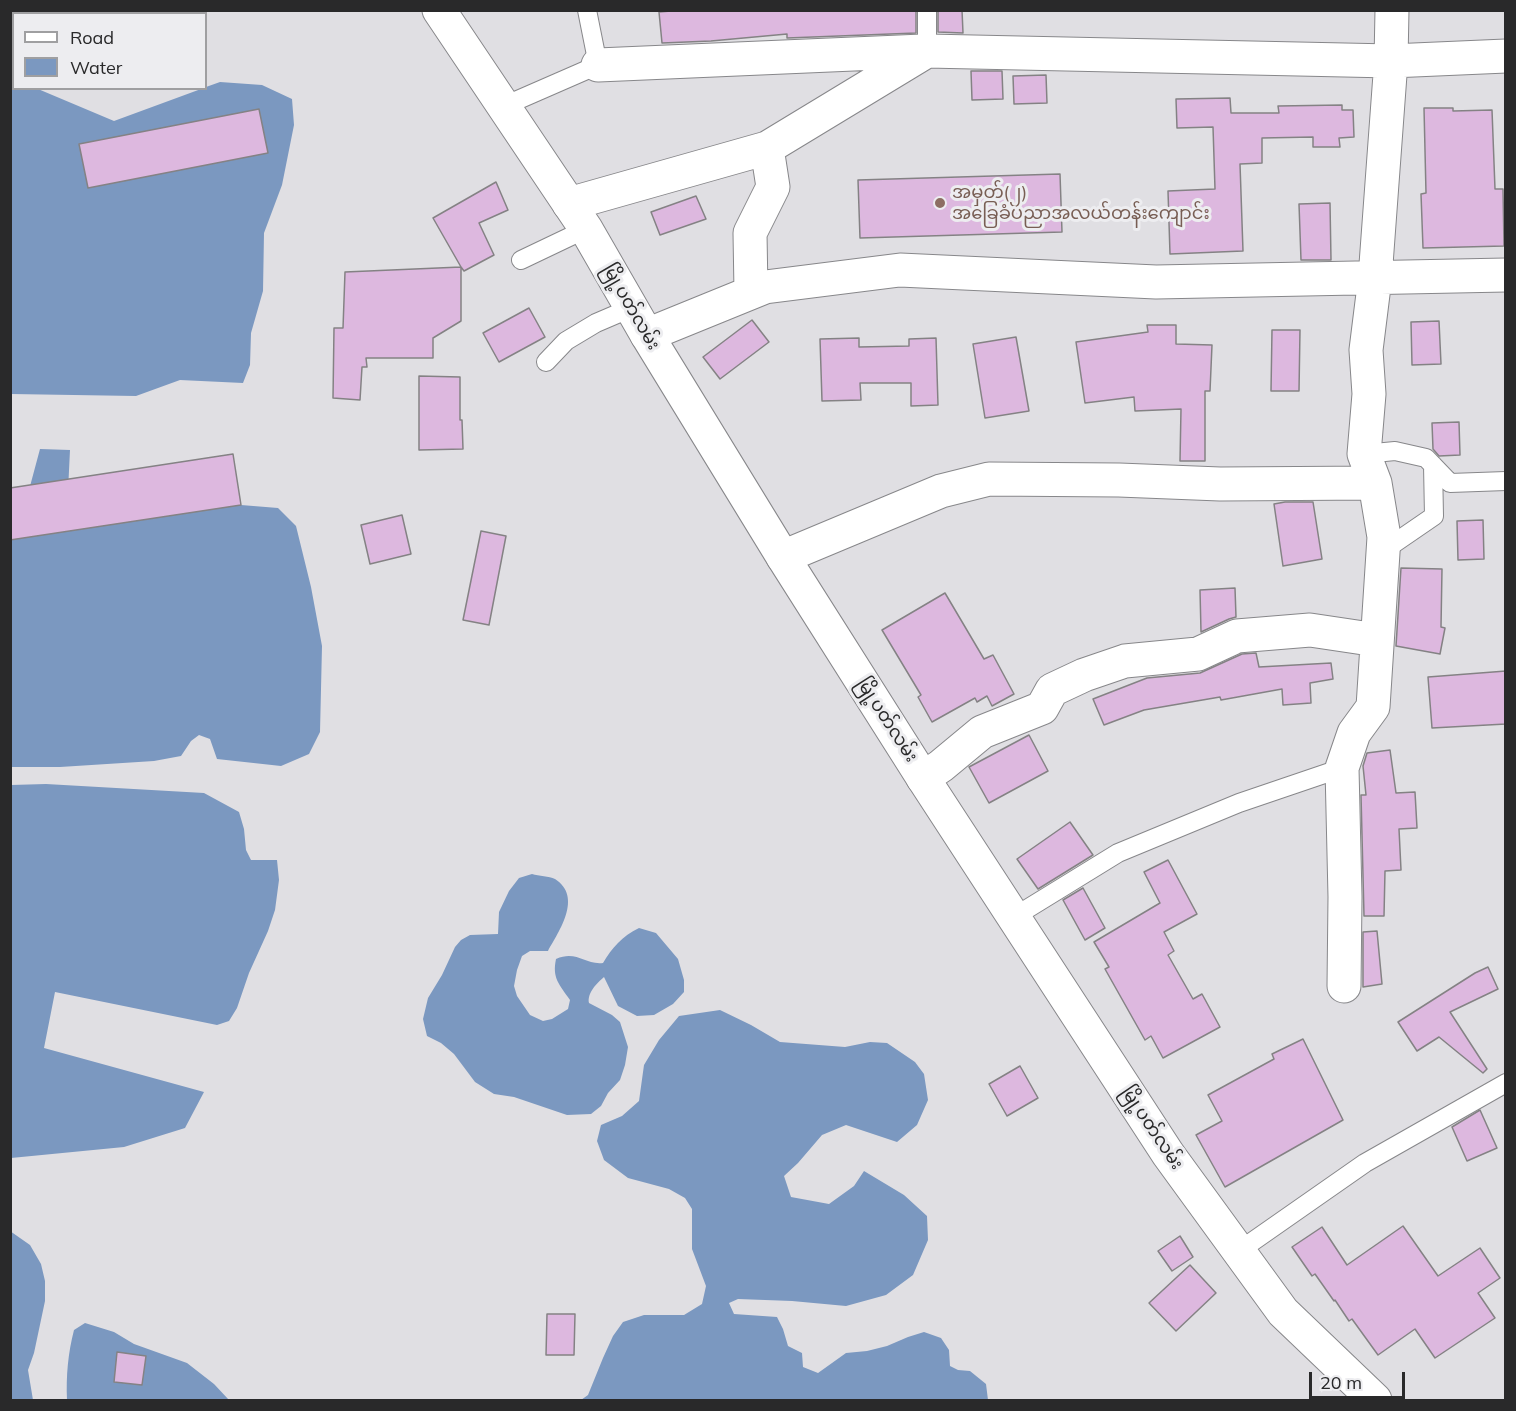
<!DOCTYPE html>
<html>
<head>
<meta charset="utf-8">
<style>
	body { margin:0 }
	#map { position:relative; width:1516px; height:1411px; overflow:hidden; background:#e0dfe3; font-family:Mulish,sans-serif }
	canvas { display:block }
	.frame { position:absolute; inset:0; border:12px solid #29292a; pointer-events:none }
	.legend { position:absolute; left:12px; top:12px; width:195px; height:78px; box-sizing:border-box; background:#ededf0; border:2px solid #9f9fa1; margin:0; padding:8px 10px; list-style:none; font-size:18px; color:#29292a }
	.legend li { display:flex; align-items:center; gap:12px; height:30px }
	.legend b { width:30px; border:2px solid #9f9fa1 }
	.scale { position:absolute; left:1309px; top:1372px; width:96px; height:27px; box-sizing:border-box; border:3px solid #29292a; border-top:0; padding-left:8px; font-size:18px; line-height:21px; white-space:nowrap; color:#29292a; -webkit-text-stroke:4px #ededf0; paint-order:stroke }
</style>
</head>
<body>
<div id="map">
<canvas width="1516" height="1411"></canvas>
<div class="frame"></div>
<ul class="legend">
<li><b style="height:8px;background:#fff"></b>Road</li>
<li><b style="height:16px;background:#7b98c0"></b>Water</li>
</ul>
<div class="scale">20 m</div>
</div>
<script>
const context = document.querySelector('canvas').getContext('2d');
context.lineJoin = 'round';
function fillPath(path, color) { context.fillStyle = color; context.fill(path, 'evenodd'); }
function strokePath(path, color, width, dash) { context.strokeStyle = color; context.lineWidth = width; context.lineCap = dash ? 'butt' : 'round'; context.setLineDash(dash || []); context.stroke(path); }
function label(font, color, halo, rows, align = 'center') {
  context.font = font + ' Mulish,"Noto Sans Myanmar",sans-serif'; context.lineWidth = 6; context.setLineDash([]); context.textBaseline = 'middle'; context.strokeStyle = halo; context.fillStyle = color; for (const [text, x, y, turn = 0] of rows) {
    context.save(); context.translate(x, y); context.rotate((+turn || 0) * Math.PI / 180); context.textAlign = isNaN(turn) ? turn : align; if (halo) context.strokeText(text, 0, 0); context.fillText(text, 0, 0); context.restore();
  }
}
fillPath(new Path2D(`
	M11 77 13 78 14 88 38 89 114 121 201 89 206 88V87L220 82 262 85 292 99 294 125 282 185 264 233 263 291 251 333 250 365 243 383 180 380 136 396 11 394Z
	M40 449 70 450 68 491 278 508 296 526 311 587 322 646 320 732 309 754 281 766 217 759 210 739 199 735 191 741 181 756 154 761 60 767H11V487L29 490Z
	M46 784 204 793 239 812 244 829 246 850 251 860H277L279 880 275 910 268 931 249 973 237 1008 229 1021 217 1025 55 992 44 1048 204 1092 185 1128 124 1147 11 1158V785Z
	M532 874C539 876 549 876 555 879 583 897 559 931 548 951H530L522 956 517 970 514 986 517 996 530 1015 543 1021 552 1019 568 1009 570 1000C559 984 552 978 556 959 577 950 584 965 603 963 612 948 622 936 639 928L656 933 678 959 684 980V992L673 1004 654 1015 637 1016 618 1006 604 977C597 983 587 993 589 1003L612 1015 620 1022 628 1047 625 1065 620 1080 608 1093 601 1106 591 1114 567 1115 514 1097 494 1094 475 1082 454 1054 441 1043 427 1036 423 1019 428 998 442 975 455 947 461 940 470 935 498 934 499 912 509 891 519 878Z
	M720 1010 751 1025 780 1042 845 1047 870 1042 887 1043 915 1062 924 1074 928 1100 917 1125 897 1142 846 1125 822 1135 798 1163 784 1176 791 1197 829 1204 854 1186 864 1171 904 1195 927 1216 928 1240 913 1275 886 1295 846 1306 792 1301 738 1299 729 1303 734 1314 777 1317 783 1329 788 1346 802 1353 803 1367 818 1373 846 1353 867 1351 887 1346 908 1337 924 1332 941 1338 949 1350 950 1366 958 1370 970 1371 986 1384 988 1400H581L588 1395 603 1358 613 1336 623 1322 644 1315H684L702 1304 706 1286 692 1249V1209L685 1198 669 1189 628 1178 604 1160 597 1141 601 1125 622 1116 639 1101 644 1065 659 1040 679 1016Z
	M10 1231 30 1245 41 1264 45 1281V1301L34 1353 28 1370 33 1400H11Z
	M85 1323 114 1332 134 1344 187 1363 214 1384 229 1400H67C66 1376 68 1353 74 1330Z`), '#7b98c0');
const building = new Path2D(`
	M683 10H916V33L787 38V34L711 41 662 43 659 12Z
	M938 10H962L963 33 938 32Z
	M971 71H1002L1003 99 972 100Z
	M1046 75 1047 103 1014 104 1013 76Z
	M1230 98 1231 113H1279L1278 106 1342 105V110H1353L1354 137 1339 138 1340 147H1313V137L1262 138V163L1240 164 1243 251 1170 254 1168 191 1215 189 1213 127 1177 128 1176 99Z
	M1424 108H1453V111L1492 110 1495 189H1503L1504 246 1423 248 1421 194 1426 193Z
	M259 109 268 153 88 188 79 144Z
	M1060 174 1062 232 860 238 858 180Z
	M496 182 508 210 479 223 494 255 464 271 461 267V321L433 338V358H366L367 367H362L360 400 333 398 334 328H343L345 272 461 267 433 218Z
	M696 196 706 219 660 235 651 212Z
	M1330 203 1331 260H1301L1299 204Z
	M529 308 545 337 499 362 483 333Z
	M752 320 769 342 720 379 703 357Z
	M1439 321 1441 364 1412 365 1411 322Z
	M1147 325H1176V344L1212 345 1210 391H1205V461H1180L1181 409 1135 411 1134 397 1085 403 1076 342 1148 332Z
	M1272 330H1300L1299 391H1271Z
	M1016 337 1029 411 985 418 973 344Z
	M859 338V347L909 346V339L936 338 938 405 911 406V383H860L861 400 822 401 820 339Z
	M419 376 460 377V420H462L463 449 419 450Z
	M1459 422 1460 455 1439 456 1433 449 1432 423Z
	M233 454 241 505 10 540V488Z
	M1285 502H1313L1322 559 1283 566 1274 504Z
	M402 515 411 554 370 564 361 525Z
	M1483 520 1484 559 1458 560 1457 521Z
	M481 531 506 536 489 625 463 620Z
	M1401 568 1442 569 1441 627 1445 628 1440 654 1396 646Z
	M1235 588 1236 617 1229 619 1201 632 1200 590Z
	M945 593 984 659 993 655 1014 694 992 706 987 696 977 702 975 698 932 722 918 697 921 695 882 630Z
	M1256 653 1259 667 1331 663 1333 679 1310 683 1311 703 1283 705 1282 689 1221 700 1220 697 1144 710 1104 725 1093 699 1147 678 1200 673 1242 654Z
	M1506 671V724L1432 728 1428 677Z
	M1029 735 1048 771 989 803 969 767Z
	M1390 750 1396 793 1415 792 1417 828 1399 829 1401 870 1385 871 1384 916H1364L1361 795H1366L1363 766 1367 753Z
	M1070 822 1093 855 1038 889 1017 859Z
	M1168 860 1197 914 1164 932 1174 951 1168 955 1193 999 1202 994 1220 1027 1163 1058 1151 1036 1145 1040 1105 969 1109 967 1094 942 1160 903 1144 872Z
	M1083 888 1105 928 1085 940 1063 900Z
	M1377 931 1382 984 1363 987V932Z
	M1488 967 1498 989 1450 1012 1487 1069 1483 1073 1439 1037 1417 1051 1398 1022 1475 973Z
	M1303 1039 1343 1120 1225 1187 1196 1135 1222 1121 1208 1095 1274 1059 1272 1054Z
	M1020 1066 1038 1098 1007 1116 989 1084Z
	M1480 1110 1497 1148 1467 1161 1452 1127Z
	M1403 1226 1438 1276 1480 1248 1500 1278 1478 1293 1495 1318 1435 1358 1415 1329 1378 1355 1352 1319 1349 1321 1335 1300 1334 1301 1315 1274 1312 1276 1292 1247 1322 1227 1347 1265Z
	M1180 1236 1193 1257 1172 1271 1158 1251Z
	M1190 1265 1216 1293 1176 1331 1149 1303Z
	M547 1314H575L574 1355H546Z
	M117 1352 146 1356 142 1385 114 1382Z`);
fillPath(building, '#ddb8df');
strokePath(building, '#848284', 1.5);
const service = new Path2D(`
	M927 10V51
	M504 106 598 65 587 10
	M521 260 586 229
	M546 362 566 341 596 323 631 308
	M1364 454 1395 451 1426 458 1450 483 1506 481
	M1383 551 1434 516 1433 465
	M1014 917 1118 853 1239 803 1342 768
	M1239 1251 1365 1163 1506 1083`);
const minor = new Path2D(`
	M598 65 923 51
	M569 204 767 148 927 51 1391 61 1506 56
	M751 292 750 233 773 187 767 148
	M647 335 765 287 900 270 1156 282 1506 275
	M783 557 941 491 989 479 1119 480 1220 484 1375 483
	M923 778 941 766 982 732 1042 708 1052 690 1084 675 1125 661 1198 654 1237 636 1310 630 1377 640
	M1344 986 1345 897 1342 768 1354 733 1373 707 1384 537 1375 483 1364 454 1369 394 1366 350 1375 278 1391 61 1392 10`);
const secondary = new Path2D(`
	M439 10 586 229 647 335 783 557 923 778 1168 1154 1283 1312 1375 1400`);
strokePath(service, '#87878a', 20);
strokePath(minor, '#87878a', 35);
strokePath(secondary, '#87878a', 35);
strokePath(service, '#fff', 18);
strokePath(minor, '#fff', 33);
strokePath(secondary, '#fff', 33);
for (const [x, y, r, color] of [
	[940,203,6,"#8d6e63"]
]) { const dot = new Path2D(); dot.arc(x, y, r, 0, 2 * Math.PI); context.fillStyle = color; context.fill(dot); strokePath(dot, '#ededf0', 2); }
label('18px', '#785e54', '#ededf0', [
	["အမှတ်(၂)",952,193],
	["အခြေခံပညာအလယ်တန်းကျောင်း",952,214]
], 'left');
label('18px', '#29292a', '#ededf0', [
	["မြို့ပတ်လမ်း",631,307,60],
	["မြို့ပတ်လမ်း",887,720,57],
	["မြို့ပတ်လမ်း",1152,1128,56]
]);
</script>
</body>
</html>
